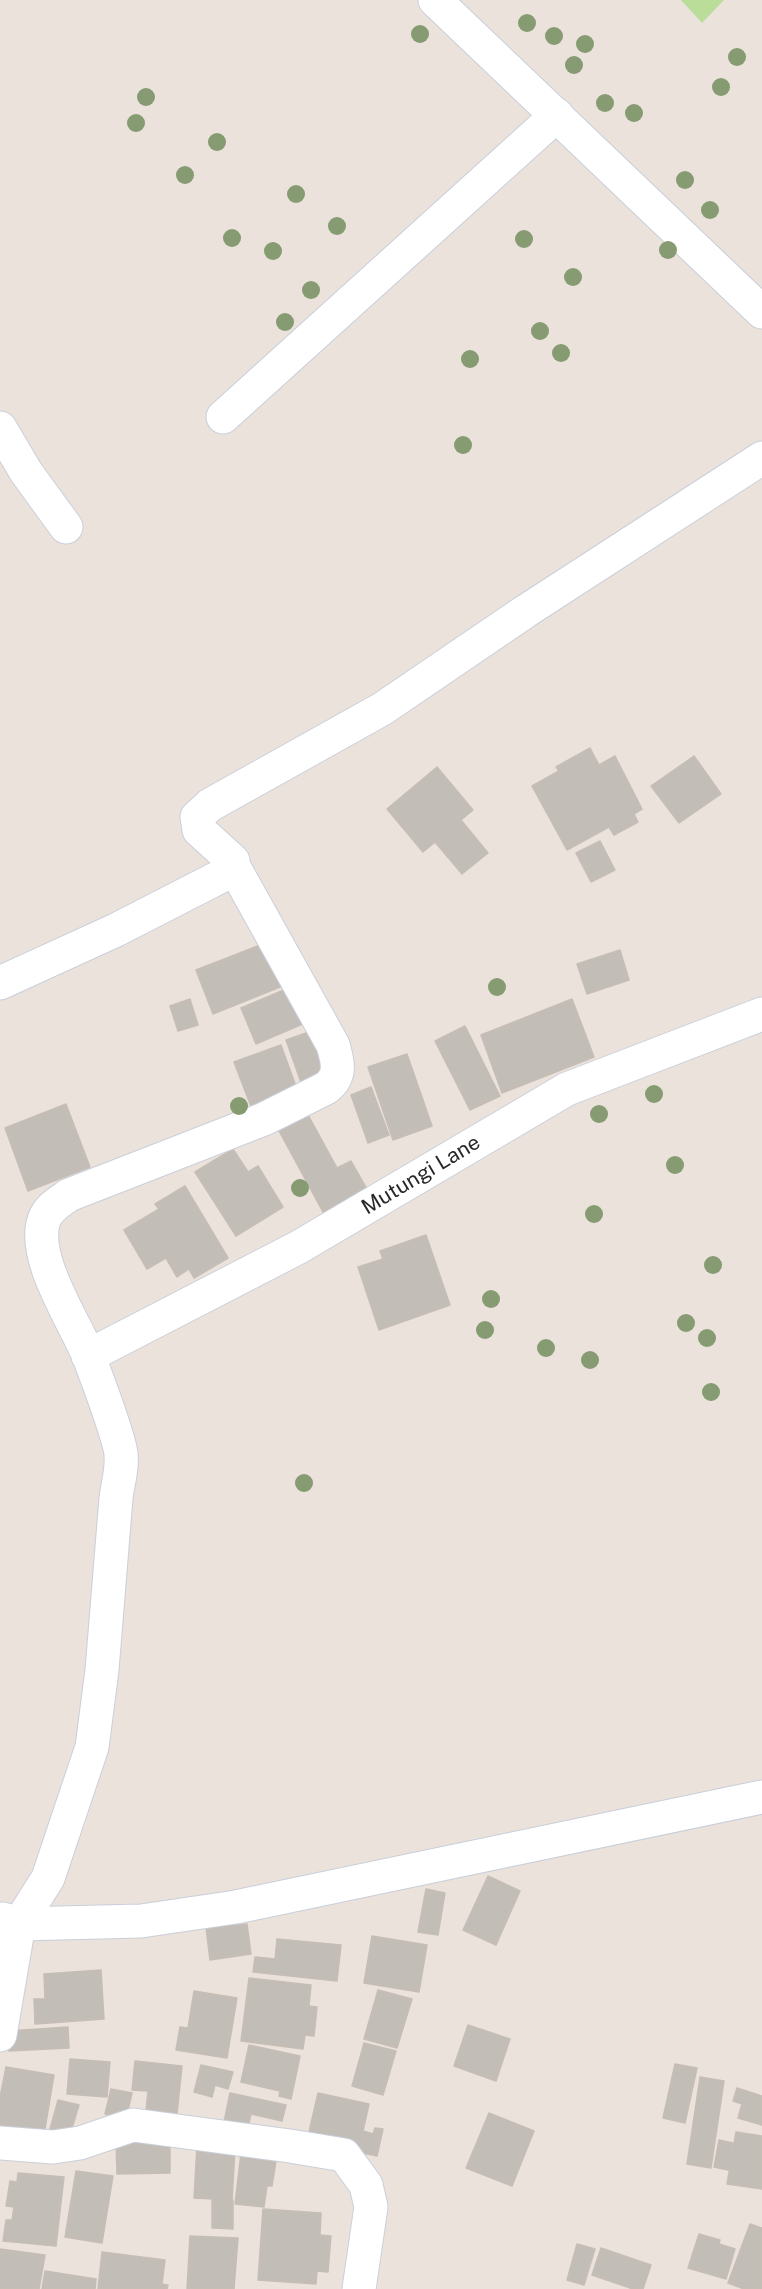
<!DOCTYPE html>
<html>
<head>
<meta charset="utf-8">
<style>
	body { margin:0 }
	canvas { display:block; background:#eae2db }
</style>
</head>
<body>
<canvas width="762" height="2289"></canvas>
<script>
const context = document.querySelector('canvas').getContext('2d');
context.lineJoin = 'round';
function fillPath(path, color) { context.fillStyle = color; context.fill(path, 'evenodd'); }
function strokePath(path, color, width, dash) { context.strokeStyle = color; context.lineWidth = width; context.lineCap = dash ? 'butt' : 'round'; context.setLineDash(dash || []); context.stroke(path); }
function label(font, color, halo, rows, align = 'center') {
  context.font = font + ' "Public Sans",sans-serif'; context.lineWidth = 4.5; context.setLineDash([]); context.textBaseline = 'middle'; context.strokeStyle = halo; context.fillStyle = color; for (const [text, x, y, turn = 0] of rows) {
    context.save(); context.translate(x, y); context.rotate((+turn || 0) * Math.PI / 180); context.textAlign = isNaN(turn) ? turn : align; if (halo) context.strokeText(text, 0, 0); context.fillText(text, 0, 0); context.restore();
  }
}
fillPath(new Path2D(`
	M681 0H724L702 23Z`), '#bade9a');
const building = new Path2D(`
	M590 748 599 765 615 756 642 809 634 814 638 822 614 835 609 827 567 850 532 786 559 771 556 767Z
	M694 756 721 794 679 823 651 786Z
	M437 767 473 810 461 820 488 853 462 874 435 842 423 852 387 809Z
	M600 841 615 870 591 882 576 853Z
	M268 942 285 985 213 1014 196 970Z
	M620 950 629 980 587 994 577 964Z
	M291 987 305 1023 256 1044 241 1008Z
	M190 999 198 1025 178 1031 170 1006Z
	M572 999 594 1057 502 1093 481 1035Z
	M465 1026 500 1096 470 1110 435 1041Z
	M309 1032 326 1079 303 1088 286 1040Z
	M281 1045 298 1092 252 1109 234 1062Z
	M407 1054 432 1126 393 1140 368 1067Z
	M371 1087 389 1135 368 1143 351 1095Z
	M66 1104 90 1167 28 1191 5 1128Z
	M307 1113 337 1168 351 1161 367 1189 323 1212 278 1129Z
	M233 1149 248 1172 258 1166 283 1207 236 1236 195 1172Z
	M185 1186 228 1258 194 1278 189 1269 177 1277 166 1258 147 1269 124 1230 159 1209 155 1204Z
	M426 1235 450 1305 379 1330 358 1267 383 1259 380 1251Z
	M488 1876 520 1891 496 1945 463 1930Z
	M426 1889 445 1893 438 1935 418 1932Z
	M247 1924 251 1954 210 1960 206 1928Z
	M372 1936 427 1945 419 1992 364 1983Z
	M277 1939 341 1945 337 1981 253 1972 255 1957 275 1959Z
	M101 1970 104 2019 35 2024 34 1999H45L44 1974Z
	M249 1978 311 1985 309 2006 317 2007 314 2036 305 2035 303 2049 241 2041Z
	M378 1990 412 1999 397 2048 364 2039Z
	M194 1991 237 1998 227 2058 176 2050 180 2027 188 2028Z
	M468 2025 510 2039 496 2081 454 2066Z
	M68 2027 69 2048 9 2051 8 2031Z
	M364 2043 396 2051 383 2095 352 2086Z
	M249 2045 300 2056 291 2099 279 2096 280 2091 241 2082Z
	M70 2059 110 2062 107 2097 67 2094Z
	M135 2061 182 2066 177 2114 146 2111 148 2091 132 2090Z
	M675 2064 697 2068 685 2123 663 2118Z
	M201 2065 233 2072 228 2089 215 2085 212 2097 194 2092Z
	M6 2067 54 2075 44 2135 0 2128V2097Z
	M700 2077 724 2081 711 2168 687 2164Z
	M737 2088 762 2096V2125L738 2118 742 2104 733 2101Z
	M111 2089 132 2093 126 2119 105 2114Z
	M230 2093 286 2105 282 2121 251 2114 248 2127 224 2122Z
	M318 2093 369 2104 363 2131 373 2134 375 2128 383 2129 377 2156 307 2141Z
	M58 2100 79 2105 69 2138 49 2133Z
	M489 2113 534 2131 512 2186 466 2168Z
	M736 2132 762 2136V2189L727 2184Z
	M719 2140 733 2143 728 2170 714 2167Z
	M170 2141V2173L117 2174 116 2142Z
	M242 2145 277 2155 272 2186H267L264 2207 235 2204Z
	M197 2146 235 2148 232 2200 194 2198Z
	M76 2171 113 2176 102 2243 65 2237Z
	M18 2173 64 2177 56 2246 3 2241 6 2220H12L14 2207 6 2206 10 2181 17 2182Z
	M212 2200H233V2229L212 2228Z
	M263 2209 321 2213 320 2235 331 2236 328 2272 317 2271 316 2284 258 2280Z
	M750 2224 762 2228V2289H744L728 2283Z
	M699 2234 720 2240 719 2244 735 2249 726 2279 688 2268Z
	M190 2236 238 2238 234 2289H187Z
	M577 2244 595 2249 584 2285 567 2280Z
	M601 2248 651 2265 643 2289H633L592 2275Z
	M0 2249 45 2255 39 2289H0Z
	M102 2252 165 2260 162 2284 168 2285 167 2289H98Z
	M45 2271 96 2279 95 2289H42Z`);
fillPath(building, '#c3bdb7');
strokePath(building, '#c6beb5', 1.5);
const street = new Path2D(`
	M435 0 762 312
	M223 417 557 115
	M0 428 26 472 66 527
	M0 983 116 930 231 871 234 867 233 861 199 830 197 817 210 805 382 709 526 611 762 458
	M88 1356 299 1247 567 1089 762 1014
	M3 1919 19 1924 141 1921 236 1907 762 1797
	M0 2035 19 1924 48 1878 92 1747 102 1670 116 1498C118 1482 124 1464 120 1448 113 1420 99 1384 89 1357 75 1322 31 1258 44 1220 48 1208 59 1202 69 1195L264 1119 326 1088C342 1076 338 1062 333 1045L234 867
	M0 2143 53 2147 80 2143 133 2125 290 2146 344 2155 366 2185 371 2207 359 2289`);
strokePath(street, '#cacfda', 35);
strokePath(street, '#fff', 33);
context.fillStyle = '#869b72';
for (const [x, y] of [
	[527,23],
	[420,34],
	[554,36],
	[585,44],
	[737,57],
	[574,65],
	[721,87],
	[146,97],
	[605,103],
	[634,113],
	[136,123],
	[217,142],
	[185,175],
	[685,180],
	[296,194],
	[710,210],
	[337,226],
	[232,238],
	[524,239],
	[668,250],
	[273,251],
	[573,277],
	[311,290],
	[285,322],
	[540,331],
	[561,353],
	[470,359],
	[463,445],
	[497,987],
	[654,1094],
	[239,1106],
	[599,1114],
	[675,1165],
	[300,1188],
	[594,1214],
	[713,1265],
	[491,1299],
	[686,1323],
	[485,1330],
	[707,1338],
	[546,1348],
	[590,1360],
	[711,1392],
	[304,1483]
]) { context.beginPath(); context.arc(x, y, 9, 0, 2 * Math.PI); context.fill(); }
label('21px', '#292929', '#fff', [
	["Mutungi Lane",421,1175,-31]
]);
</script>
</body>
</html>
